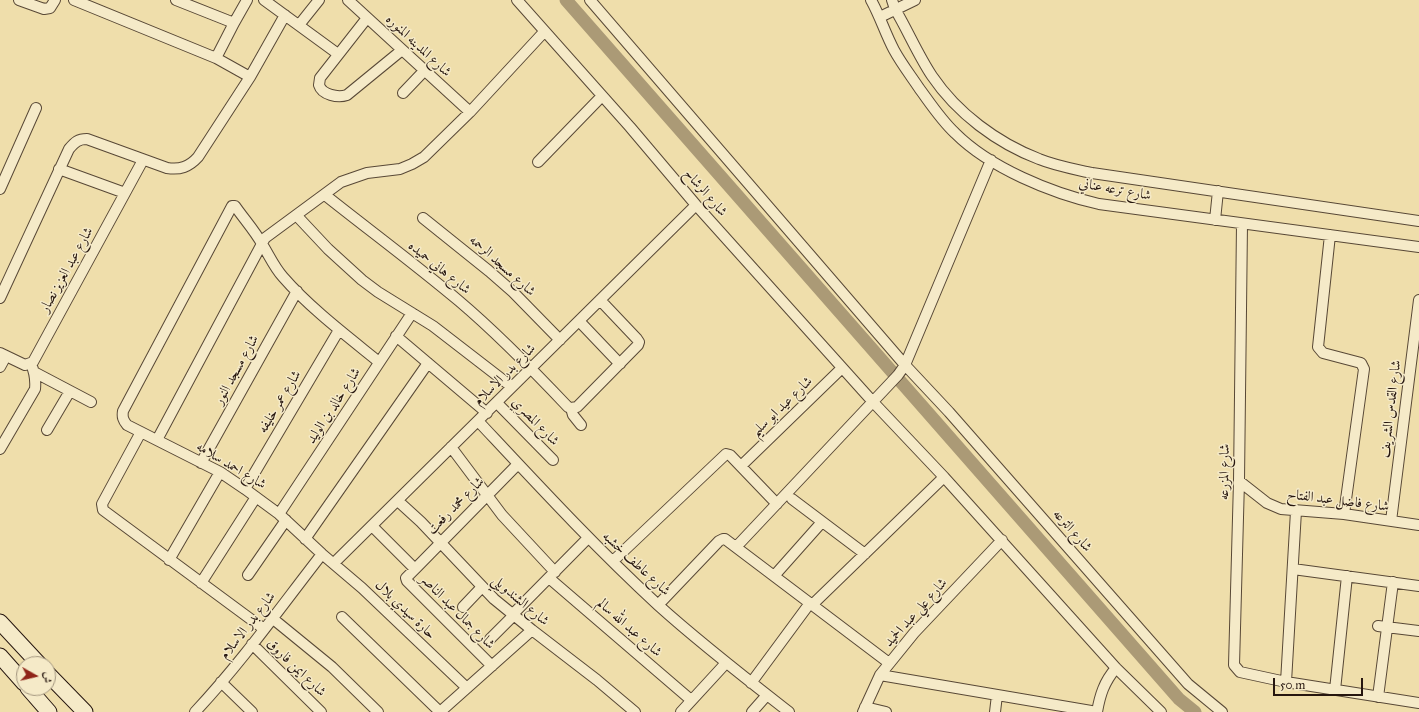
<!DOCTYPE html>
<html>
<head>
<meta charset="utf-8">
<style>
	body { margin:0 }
	#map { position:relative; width:1419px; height:712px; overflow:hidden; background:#efdeab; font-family:"IM FELL Great Primer",Amiri,serif }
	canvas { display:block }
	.north { position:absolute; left:16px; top:656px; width:40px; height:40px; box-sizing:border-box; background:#f5eac8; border:1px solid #a2957e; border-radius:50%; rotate:98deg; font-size:11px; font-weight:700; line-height:16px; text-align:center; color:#26160f }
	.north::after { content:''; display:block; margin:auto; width:14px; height:18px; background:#8f2418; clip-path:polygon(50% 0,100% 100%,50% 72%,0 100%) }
	.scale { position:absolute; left:1273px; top:678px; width:90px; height:18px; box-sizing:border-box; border:2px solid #26160f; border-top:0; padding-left:5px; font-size:12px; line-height:14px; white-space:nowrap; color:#26160f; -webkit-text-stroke:3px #f5eac8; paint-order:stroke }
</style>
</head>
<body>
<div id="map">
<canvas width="1419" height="712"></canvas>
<div class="north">ش</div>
<div class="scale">50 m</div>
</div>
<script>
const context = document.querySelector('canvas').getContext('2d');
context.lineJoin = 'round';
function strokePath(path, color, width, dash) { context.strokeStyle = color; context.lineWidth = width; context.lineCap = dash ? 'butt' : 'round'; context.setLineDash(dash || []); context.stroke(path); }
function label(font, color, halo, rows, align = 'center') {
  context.font = font + ' "IM FELL Great Primer",Amiri,serif'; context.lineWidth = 3; context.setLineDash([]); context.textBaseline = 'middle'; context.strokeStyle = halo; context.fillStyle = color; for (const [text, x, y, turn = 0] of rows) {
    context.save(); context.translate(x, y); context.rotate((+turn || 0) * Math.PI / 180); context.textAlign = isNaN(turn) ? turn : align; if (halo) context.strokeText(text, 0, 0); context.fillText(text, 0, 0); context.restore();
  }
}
strokePath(new Path2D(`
	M566 0 1179 699 1195 712`), '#ab9a76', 13);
const minor = new Path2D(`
	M19 0 44 9 50 8 55 0
	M74 0 216 58 250 77
	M176 0 234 23 247 0
	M264 0 338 54
	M348 0 470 112
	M517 0 630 127 696 205 873 402 944 477 1116 668 1161 712
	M590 0 905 365 949 412 1188 684 1222 712
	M871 0C880 16 885 33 894 50 901 63 911 76 919 88 930 103 941 120 955 133 990 168 1051 193 1099 204L1419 247
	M892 0 895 9C908 31 918 55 932 76 957 113 997 143 1039 159 1056 166 1074 169 1092 173L1419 221
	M880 17 915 0
	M367 18 320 78 319 85C322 95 338 98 347 95L402 50
	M299 25 319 0
	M216 58 234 23
	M403 93 424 71
	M538 162 602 96
	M59 169 125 193
	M0 189 36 108
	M325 195C369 230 415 264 459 301 498 334 533 370 568 407L571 408 577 407 638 345 639 342 637 339 600 300
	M297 216 328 249 362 280 378 292 433 326 512 387
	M423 218 489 271 513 292 560 340
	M1215 220 1218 191
	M1242 224 1239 481 1234 665 1240 672 1286 682 1419 703
	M1330 235 1318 347 1323 353 1361 363 1364 369 1344 514
	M0 298 69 149C75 142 78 139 87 139L167 168C180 170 189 167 198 157L250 77 285 15
	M579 321 620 364
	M396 336 487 413
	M0 353 25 365 33 362 143 160
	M379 362C347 336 310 308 283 277 274 267 269 255 262 244 255 231 244 219 235 206H232L123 411C122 417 123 420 127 425L220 472 245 489 279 514 322 554 362 588 467 688
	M0 367 6 356
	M34 372 91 402
	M497 403 553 460
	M571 408 573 415 581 425
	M478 421C537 484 595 547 658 605 700 643 744 677 789 712
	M47 430 70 391
	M141 432 102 504 103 510 264 629
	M157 440 265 238 341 182 367 173 400 169 412 164 424 157 470 112 544 32
	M451 447 502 515 555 572
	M0 449 35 389C36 379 35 373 31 364
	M201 463 297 291
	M741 466 842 368
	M1239 481 1267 503 1281 509 1344 514 1419 525
	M245 489 339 330
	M792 499 865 554
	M398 501 421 522 494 599 532 630 597 680 635 712
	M279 514 412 313
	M1391 521 1419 300
	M372 526 415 569 406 578 407 581 492 666
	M305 539 428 363
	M737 546 898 375 905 365 991 160
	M169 560 220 472
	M613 561 726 454 730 455 777 504
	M334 563 696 205
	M415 569 518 464
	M1293 569 1419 586
	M248 575 286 520
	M774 576 822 522
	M549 578 691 700
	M201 583 256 497
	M658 605 719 541 723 539H725L889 663
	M812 605 944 477
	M463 607 482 587
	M513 614 588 538
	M342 617 440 712
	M272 618 332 667 378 712
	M1378 626 1419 631
	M490 639 514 615
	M252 644 321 712
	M880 675 1097 712
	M221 682 252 712
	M1286 682 1296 511
	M751 683 810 603
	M1335 690 1347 576
	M1378 697 1393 582
	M865 707 886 712
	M195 712C241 663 280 608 322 554
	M440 712 532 630
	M681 712 726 663
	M752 712 767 695
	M863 712 880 675 914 633 1002 540
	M995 712 997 695
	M1097 712C1100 695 1104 682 1116 668`);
const secondary = new Path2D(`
	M0 622 39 664
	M0 656 24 683
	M48 674 85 712
	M28 688 49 712`);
strokePath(minor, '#584836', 12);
strokePath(secondary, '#26160f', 17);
strokePath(minor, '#f5eac8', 10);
strokePath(secondary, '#f5eac8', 15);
label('14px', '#26160f', '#f5eac8', [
	["شارع المدينه المنوره",418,46,43],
	["شارع ترعه عناني",1115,190,10],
	["شارع الرشاح",705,193,49],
	["شارع مسجد الرحمه",502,266,42],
	["شارع هاني حميده",439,268,39],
	["شارع عبد العزيز نصار",67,270,-61],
	["شارع مسجد النور",237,370,-61],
	["شارع بدر الاسلام",505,375,-45],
	["شارع عمر خليفه",280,402,-59],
	["شارع خالد بن الوليد",334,406,-57],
	["شارع عيد ابو سليم",782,407,-44],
	["شارع القدس الشريف",1391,409,-83],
	["شارع المصري",535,422,46],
	["شارع احمد سلامه",231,466,31],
	["شارع المزرعه",1225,472,-89],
	["شارع فاضل عبد الفتاح",1338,501,7],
	["شارع محمد رفعت",456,506,-45],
	["شارع الترعه",1072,531,49],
	["شارع عاطف خشبه",636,564,43],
	["شارع الشندويلي",520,601,40],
	["حارة سيدي بلال",405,610,44],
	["شارع جمال عبد الناصر",457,612,45],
	["شارع علي عبد الحميد",916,613,-48],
	["شارع بدر الاسلام",248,626,-52],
	["شارع عبد الله سالم",629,628,41],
	["شارع ايمن فاروق",296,668,44]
]);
</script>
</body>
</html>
